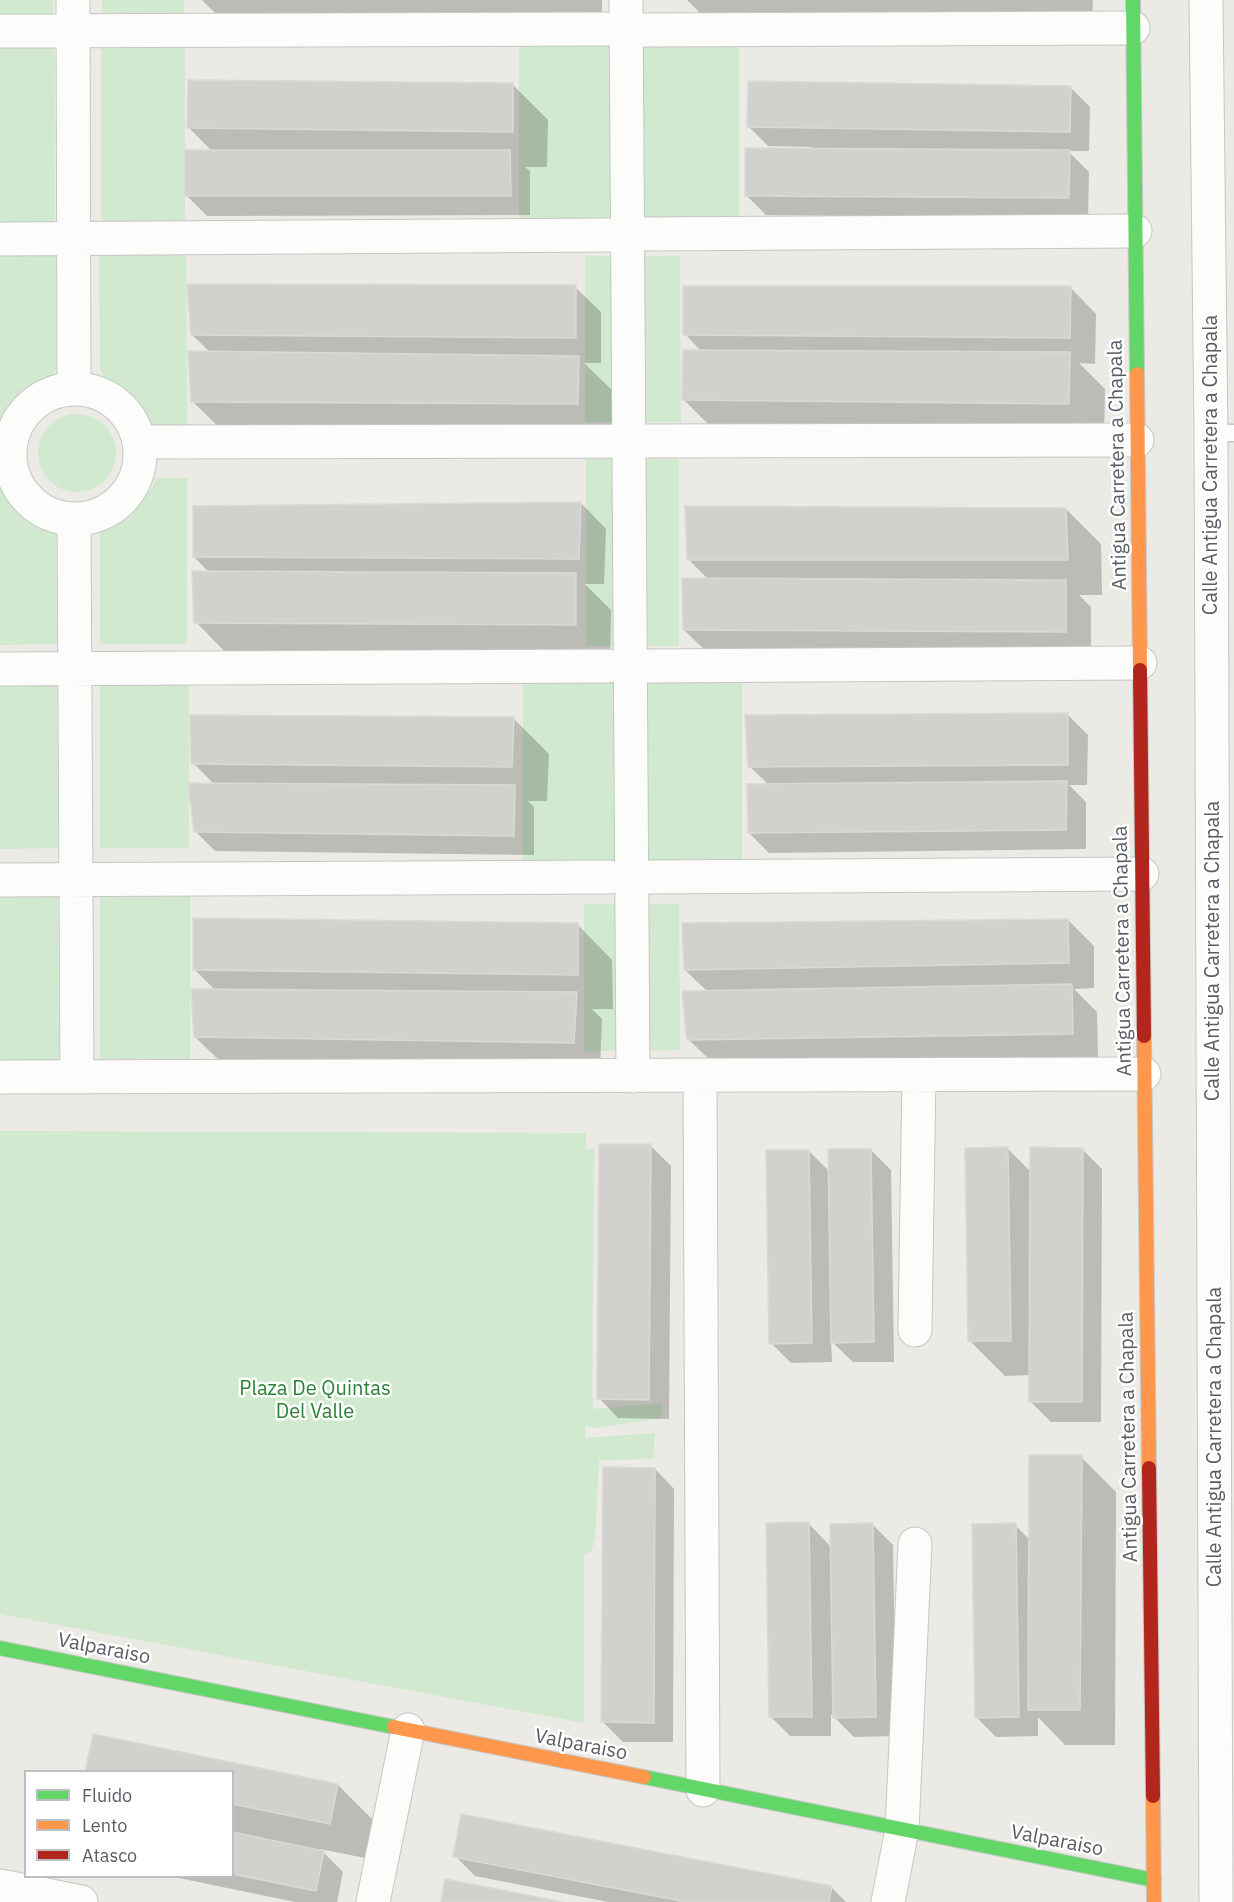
<!DOCTYPE html>
<html>
<head>
<meta charset="utf-8">
<style>
	body { margin:0 }
	#map { position:relative; width:1234px; height:1902px; overflow:hidden; background:#ebeae4; font-family:"IBM Plex Sans",sans-serif }
	canvas { display:block }
	.legend { position:absolute; left:24px; top:1770px; width:210px; height:108px; box-sizing:border-box; background:#fff; border:2px solid #bdbec1; margin:0; padding:8px 10px; list-style:none; font-size:18px; color:#5a5d64 }
	.legend li { display:flex; align-items:center; gap:12px; height:30px }
	.legend b { width:30px; border:2px solid #bdbec1 }
</style>
</head>
<body>
<div id="map">
<canvas width="1234" height="1902"></canvas>
<ul class="legend">
<li><b style="height:8px;background:#63d668"></b>Fluido</li>
<li><b style="height:8px;background:#ff974d"></b>Lento</li>
<li><b style="height:8px;background:#b3261e"></b>Atasco</li>
</ul>
</div>
<script>
const context = document.querySelector('canvas').getContext('2d');
context.lineJoin = 'round';
function fillPath(path, color) { context.fillStyle = color; context.fill(path, 'evenodd'); }
function strokePath(path, color, width, dash) { context.strokeStyle = color; context.lineWidth = width; context.lineCap = dash ? 'butt' : 'round'; context.setLineDash(dash || []); context.stroke(path); }
function label(font, color, halo, rows, align = 'center') {
  context.font = font + ' "IBM Plex Sans",sans-serif'; context.lineWidth = 5; context.setLineDash([]); context.textBaseline = 'middle'; context.strokeStyle = halo; context.fillStyle = color; for (const [text, x, y, turn = 0] of rows) {
    context.save(); context.translate(x, y); context.rotate((+turn || 0) * Math.PI / 180); context.textAlign = isNaN(turn) ? turn : align; if (halo) context.strokeText(text, 0, 0); context.fillText(text, 0, 0); context.restore();
  }
}
fillPath(new Path2D(`
	M0 0H53V24L0 25Z
	M102 0H184V24H102Z
	M739 42V223L519 224V43Z
	M54 46 55 230H0V47Z
	M101 46H185V230H101Z
	M186 247 187 428 151 429 140 406 106 381 100 368 99 248Z
	M0 248H56V369L51 381 17 407 6 429H0Z
	M585 256H680L681 422H585Z
	M38 453a39 39 0 1 1 78 0a39 39 0 1 1-78 0Z
	M586 459H679V646H586Z
	M0 478C17 511 23 512 56 527L57 644 0 645Z
	M157 478H187V644H100V526C131 512 141 509 157 478Z
	M523 678H742V865H523Z
	M57 685 58 848 0 849V686Z
	M100 685H189V848H100Z
	M190 896V1059H100V897Z
	M0 897H58L59 1060H0Z
	M584 904H679L680 1050 584 1051Z
	M0 1131 586 1133V1150L594 1148 592 1397 594 1409 662 1403 661 1418 596 1428 585 1426V1438L655 1433 653 1459 599 1460 595 1538 591 1552 584 1555V1723L0 1614Z`), '#d0e9cf');
fillPath(new Path2D(`
	M202 0H602V17L215 13Z
	M687 0H1093L1092 19 707 20Z
	M513 85 548 120 547 167H525L530 171V215L207 216 187 196 212 151 189 128Z
	M1070 87 1090 107 1089 151H1068L1089 172 1088 218 766 215 746 195 812 150V147L768 146 748 126Z
	M575 287 601 312V363H584L614 392 612 438 228 436 192 401 210 352 192 335Z
	M1071 288 1096 314 1095 364 1079 363 1105 389 1104 439 719 435 684 400 702 352 685 334Z
	M581 503 606 529 604 584H585L611 610 610 660 231 658 196 622 210 573 194 557Z
	M1066 509 1101 544 1102 595H1079L1091 607V657L710 655 684 630 709 580 688 559Z
	M1068 715 1088 735 1087 785H1069L1086 802V849L769 853 749 833 769 785 749 766Z
	M514 719 549 754 547 801H528L534 807V855L215 851 195 831 214 784 193 763Z
	M1068 920 1094 946V988L1074 989 1097 1012 1098 1059 715 1065 689 1040 708 992 685 970Z
	M577 924 612 960 613 1009H592L602 1019 600 1068 221 1062 195 1037 216 991 194 969Z
	M651 1146 671 1166 669 1419 618 1418 599 1398Z
	M1008 1149 1032 1173 1082 1149 1102 1169 1101 1422H1051L1031 1402V1375L1005 1376 970 1341Z
	M871 1150 891 1170 894 1362H853L831 1341 832 1362 791 1363 771 1343 809 1151 830 1172Z
	M1081 1457 1116 1492 1115 1745H1065L1038 1717V1736L996 1737 976 1717 1015 1525 1030 1540Z
	M655 1469 674 1489 673 1742H623L603 1722Z
	M809 1524 831 1547 873 1525 893 1545 896 1736 854 1737 831 1714V1736H790L770 1716Z
	M94 1736 338 1785 373 1820 365 1858 320 1849 343 1872 337 1902H295L169 1876H232V1772Z
	M455 1856 831 1887 846 1902H608L475 1876Z`), '#0003');
const building = new Path2D(`
	M188 80 513 83V132L187 128Z
	M748 81 1071 86 1070 132 747 127Z
	M745 148 1070 150 1069 198 745 196Z
	M185 150H510L511 196H185Z
	M187 284 576 285V338L191 335Z
	M683 286H1071L1070 338 683 335Z
	M683 350 1070 352 1069 404 682 400Z
	M188 351 579 356 578 404 191 402Z
	M581 502 579 559 193 557V506Z
	M685 506 1066 508 1068 560H687Z
	M192 571 576 573V625L194 623Z
	M682 578 1066 580V632L683 630Z
	M1068 713V765L748 767 745 715Z
	M190 715 514 717 512 767 191 764Z
	M1067 781 1066 830 748 833 747 784Z
	M188 783 515 785 514 836 194 832Z
	M193 918 578 923V975L193 970Z
	M1068 919 1069 963 684 970 682 923Z
	M1072 984 1073 1034 687 1040 682 991Z
	M191 989 577 992 574 1043 194 1037Z
	M599 1144H651L649 1400 597 1399Z
	M1008 1147 1011 1341H968L965 1148Z
	M1030 1147 1083 1148 1082 1402H1029Z
	M828 1149H871L874 1342 831 1343Z
	M766 1150H809L812 1343 769 1344Z
	M1029 1455H1082L1080 1710H1028Z
	M603 1467 655 1468 654 1723 601 1722Z
	M809 1522 812 1717H769L766 1523Z
	M873 1523 876 1717 833 1718 830 1524Z
	M1016 1523 1019 1717 975 1718 972 1524Z
	M93 1734 338 1784 330 1824 232 1804V1772H85Z
	M461 1814 832 1886 829 1902H686L453 1857Z
	M232 1832 324 1851 316 1891 232 1874Z
	M445 1879 563 1902H441Z`);
fillPath(building, '#d2d1cd');
strokePath(building, '#dad9d4', 1.5);
const lane = new Path2D(`
	M1211 433H1234`);
const street = new Path2D(`
	M73 0 74 389
	M626 0 633 1076
	M1206 0 1211 433 1216 1902
	M644 30 1133 28
	M0 31 606 29
	M645 234 1135 231
	M0 239 608 235
	M10 454a65 65 0 1 1 130 0a65 65 0 1 1-130 0Z
	M139 442 1137 440
	M74 520 77 1077
	M649 666 1140 663
	M0 669 608 666
	M646 877 1142 874
	M0 880 609 877
	M700 1076 703 1790
	M0 1077 1144 1074
	M915 1330 919 1075
	M0 1886 81 1902
	M373 1902 408 1730
	M888 1902 902 1830 915 1544`);
const fast = new Path2D(`
	M1133 0 1137 374
	M0 1648 394 1727
	M644 1777 1154 1880`);
const slow = new Path2D(`
	M1137 374 1140 670
	M1144 1036 1149 1468
	M394 1727 644 1777
	M1153 1796 1154 1902`);
const jam = new Path2D(`
	M1140 670 1144 1036
	M1149 1468 1153 1796`);
strokePath(lane, '#c7c6c6', 19);
strokePath(street, '#c7c6c6', 35);
strokePath(fast, '#c7c7c7', 16);
strokePath(slow, '#c7c7c7', 16);
strokePath(jam, '#c7c7c7', 16);
strokePath(lane, '#fcfcfb', 16);
strokePath(street, '#fcfcfb', 33);
strokePath(fast, '#63d668', 14);
strokePath(slow, '#ff974d', 14);
strokePath(jam, '#b3261e', 14);
label('20px', '#5a5d64', '#fff', [
	["Antigua Carretera a Chapala",1118,465,-91],
	["Calle Antigua Carretera a Chapala",1211,465,-90],
	["Antigua Carretera a Chapala",1123,951,-91],
	["Calle Antigua Carretera a Chapala",1213,951,-90],
	["Antigua Carretera a Chapala",1129,1437,-91],
	["Calle Antigua Carretera a Chapala",1215,1437,-90],
	["Valparaiso",104,1649,11],
	["Valparaiso",581,1745,11],
	["Valparaiso",1057,1841,11]
]);
label('20px', '#2a8236', '#fff', [
	["Plaza De Quintas",315,1389],
	["Del Valle",315,1412]
]);
</script>
</body>
</html>
